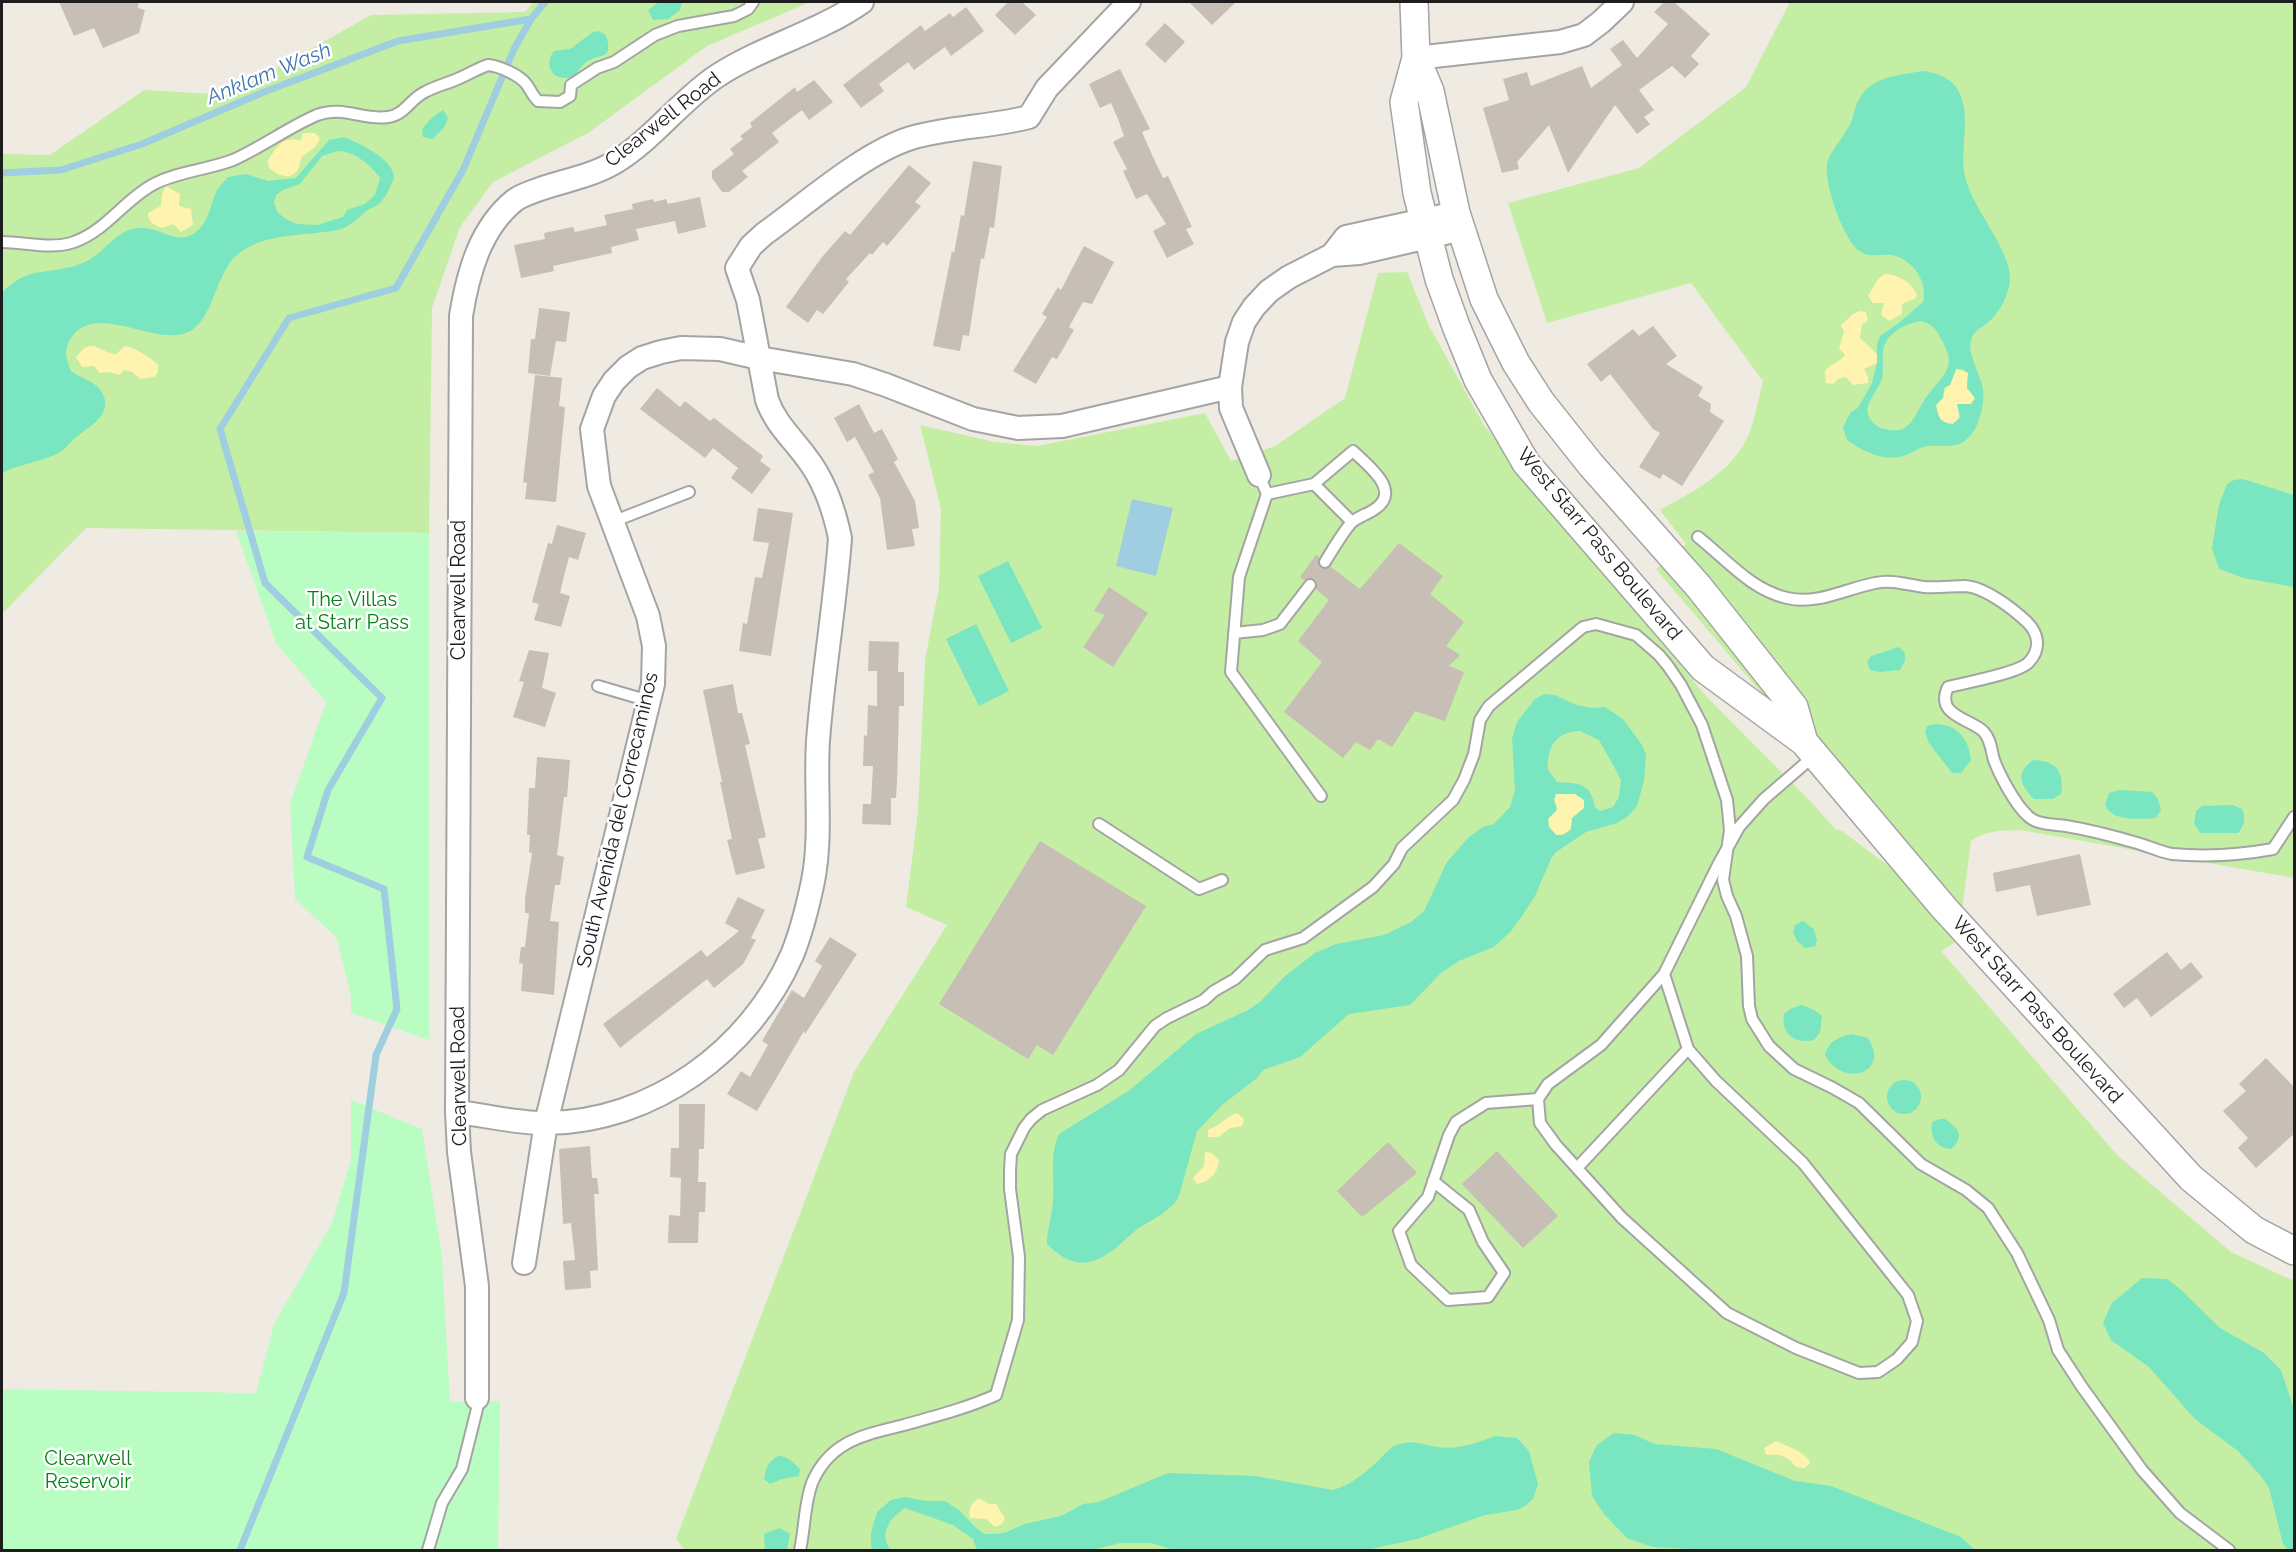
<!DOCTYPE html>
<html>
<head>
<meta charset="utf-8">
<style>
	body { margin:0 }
	#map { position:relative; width:2296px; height:1552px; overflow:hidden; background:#efebe2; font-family:Raleway,sans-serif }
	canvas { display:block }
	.frame { position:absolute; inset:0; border:3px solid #1d1d1d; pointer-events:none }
</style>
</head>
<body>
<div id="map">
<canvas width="2296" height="1552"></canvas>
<div class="frame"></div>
</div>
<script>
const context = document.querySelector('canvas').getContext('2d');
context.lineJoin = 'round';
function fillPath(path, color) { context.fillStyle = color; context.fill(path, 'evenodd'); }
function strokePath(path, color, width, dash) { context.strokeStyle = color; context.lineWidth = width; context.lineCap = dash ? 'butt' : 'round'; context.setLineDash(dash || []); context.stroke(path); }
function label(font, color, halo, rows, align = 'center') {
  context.font = font + ' Raleway,sans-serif'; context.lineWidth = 5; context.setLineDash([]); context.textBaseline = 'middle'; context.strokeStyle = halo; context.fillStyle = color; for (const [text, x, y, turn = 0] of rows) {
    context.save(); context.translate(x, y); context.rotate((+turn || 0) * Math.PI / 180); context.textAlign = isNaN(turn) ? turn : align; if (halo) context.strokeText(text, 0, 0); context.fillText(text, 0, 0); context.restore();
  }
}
fillPath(new Path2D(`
	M534 2H810L707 46 588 133 493 182 460 227 432 308 429 533 86 528 2 614V154L50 155 144 90 229 95 371 15 525 12Z
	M1790 2H2294V878L2020 830C2003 831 1985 830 1971 841L1960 925 1968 934 1941 951 2117 1155 2231 1252 2294 1281V1550H685L676 1539 854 1072 947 925 906 907 918 811 925 660 939 587 941 509 920 425 995 442 1037 446 1205 413 1231 461 1275 446 1345 398 1378 273 1407 272 1429 326 1484 425 1544 502 1707 697 1814 805 1835 829 1842 831 1944 908 1656 569 1686 544 1660 510C1692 492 1729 474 1746 440 1755 422 1758 400 1763 381L1691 283 1547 323 1508 203 1639 168 1746 87Z`), '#c4eea3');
fillPath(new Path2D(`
	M303 133H315L320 138C315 152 305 151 301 159 299 162 300 166 298 169 290 182 278 175 269 168L268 160C279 145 281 136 301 141Z
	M166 186 180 194 179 206 191 209 193 225 181 232 173 224 162 228C154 225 148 222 148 213L161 206 162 194Z
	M1885 274C1897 274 1913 283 1917 295L1915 299 1906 302 1902 305V314L1889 321 1881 315 1884 303H1873L1868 296 1878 279Z
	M1860 311 1866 312 1868 321 1862 324 1860 338 1877 354V363L1864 369 1868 377V383L1853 385 1846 377 1838 379 1833 384 1826 383 1825 371C1831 363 1839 363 1845 355L1839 348 1844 332 1841 325 1853 314Z
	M90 346C101 346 105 354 116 354L125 346C136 348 151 358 158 365V372L155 377 140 379 132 372 124 370 119 375 110 372 100 373 94 366 82 367 76 357 84 348Z
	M1956 369 1968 373 1967 388 1975 398 1953 424C1940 423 1938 417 1936 404L1943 398C1945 384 1953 382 1956 369Z
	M1556 794H1575L1584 800V809C1571 817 1575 835 1556 835L1549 827 1548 819 1557 806 1554 800Z
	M1237 1113 1244 1119 1242 1126 1230 1128 1218 1137H1208V1130C1219 1126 1226 1117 1237 1113Z
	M1205 1152 1212 1153 1219 1160C1217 1174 1211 1181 1197 1184L1193 1178 1204 1166Z
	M1776 1441C1786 1446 1808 1453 1810 1463L1805 1468 1796 1467C1787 1455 1781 1454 1766 1455L1764 1448Z
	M979 1498 989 1504H996L1005 1518 1002 1524 995 1527 986 1519 970 1518C968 1509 971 1503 979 1498Z`), '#fff3b0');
fillPath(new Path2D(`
	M236 531 429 533V1040L351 1013V997L337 938 295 899 290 804 326 702 276 643Z
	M351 1100 422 1129 442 1257 450 1402 500 1401 498 1550H2V1389L256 1393 274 1324 332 1223 351 1160Z`), '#bafdc3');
fillPath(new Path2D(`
	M659 2H682V3L680 10 668 19 653 20 648 10Z
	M598 31 606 35C614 62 599 52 585 63 579 68 578 75 571 77 553 82 543 65 554 51L570 49 593 32Z
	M1923 71C1938 73 1953 78 1960 94 1972 122 1957 154 1967 183 1976 213 2010 250 2010 278 2010 295 1998 315 1985 325 1980 328 1975 331 1972 337 1965 352 1981 374 1983 389 1985 402 1981 413 1977 425 1974 432 1966 442 1959 444 1948 448 1934 444 1923 447 1917 449 1912 453 1906 455 1884 463 1865 452 1847 440L1843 428 1846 421 1851 412 1858 408 1872 383 1877 363V344L1880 336 1899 323 1923 302C1928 284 1915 262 1896 256 1885 252 1872 259 1861 252 1843 241 1824 183 1827 164 1829 151 1849 133 1853 116 1862 77 1889 77 1923 71ZM1920 321C1931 324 1935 327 1940 337 1959 368 1944 373 1927 396 1916 410 1913 434 1890 430 1885 429 1882 429 1877 426 1855 409 1877 396 1882 378 1884 369 1882 360 1883 351 1885 334 1905 324 1920 321ZM1956 369H1963L1968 373 1967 388 1975 398 1972 404H1957L1960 418 1953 424C1940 423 1938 417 1936 405L1943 398 1944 388 1950 385Z
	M443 110 448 118 445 126 433 139 423 137 422 130C427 121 434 116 443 110Z
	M344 137C360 144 395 159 394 179 390 187 386 197 380 203 376 207 369 208 365 212 357 219 348 228 338 230 307 236 271 232 242 251 214 269 216 319 188 332 155 347 101 304 74 334 63 347 65 356 71 371 80 378 95 381 101 391 116 414 88 427 75 438 69 444 62 452 54 455 39 462 16 465 2 473V293C30 263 51 277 85 262 105 253 115 230 139 228 158 226 178 247 196 232 209 222 210 206 216 192 219 186 224 182 228 177L246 174 268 181 296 178 329 140ZM338 151C354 151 371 165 380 178L375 195 365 204 347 210 343 217 317 225 296 224 286 219 278 213 274 203 276 195 283 190 300 184 322 156Z
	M2243 479 2294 495V587L2244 578 2219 569 2212 548 2219 505 2227 484 2234 480Z
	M1008 561 1042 628 1011 643 978 576Z
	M976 624 1009 691 979 706 946 639Z
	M1899 647 1905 653V661L1900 670 1880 672 1870 670 1867 662 1871 656Z
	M1544 694 1555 695 1576 705 1592 708 1605 707 1623 719 1642 745 1646 755 1644 781 1637 806 1627 817 1617 823 1586 832 1556 852 1551 859 1535 896 1520 919 1511 931 1494 947 1459 961 1441 973 1410 1005 1349 1014 1300 1057 1263 1070 1257 1078 1222 1105 1197 1131 1180 1192C1178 1198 1176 1203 1170 1207 1162 1216 1149 1221 1139 1228 1123 1240 1109 1258 1089 1262 1073 1266 1058 1255 1047 1244 1047 1229 1052 1216 1053 1201 1055 1178 1049 1156 1059 1134L1130 1090 1196 1034 1248 1010 1260 1002 1285 976 1315 953 1336 944 1384 935 1411 922 1424 911 1447 862 1470 836 1483 827 1494 824 1510 807 1515 790 1512 738 1517 722 1535 699ZM1580 731 1599 740 1617 772 1621 781 1619 797 1613 807 1600 811 1595 807C1590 781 1578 784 1557 782L1548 770C1546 747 1557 731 1580 731ZM1556 794H1575L1584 800V808L1572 818 1571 830 1563 835H1556L1549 827 1548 819 1557 810 1554 800Z
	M1935 724C1957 724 1969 739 1971 760L1961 773H1952L1929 743 1925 733 1927 726Z
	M2033 760C2056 761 2065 771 2061 794L2053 799H2034C2020 785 2015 773 2033 760Z
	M2120 790 2152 792 2158 799 2161 810 2156 818C2140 819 2112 822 2105 805L2109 793Z
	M2233 805 2242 809C2246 819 2245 824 2238 833H2200L2194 823 2196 811 2202 806Z
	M1803 921 1814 929 1817 941 1815 946 1805 948 1797 941 1793 932 1795 925Z
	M1802 1005 1814 1010 1822 1016 1820 1032 1814 1040C1795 1044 1781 1035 1784 1014L1792 1008Z
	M1851 1034 1868 1038C1891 1074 1842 1088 1825 1055 1829 1041 1837 1038 1851 1034Z
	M1887 1097a17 17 0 1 1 34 0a17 17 0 1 1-34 0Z
	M1940 1119H1945C1959 1128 1965 1137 1951 1149 1936 1148 1930 1137 1932 1122Z
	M2142 1278 2167 1279 2179 1288 2220 1328 2264 1353 2281 1370 2294 1409V1550H2288L2283 1544 2269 1488 2261 1476 2238 1451 2195 1419 2149 1367 2111 1340 2103 1323 2112 1303Z
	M1614 1433 1635 1435 1654 1444 1716 1449 1795 1481 1831 1486 1961 1537 1975 1550H1708L1653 1547 1641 1543 1627 1538 1604 1514 1592 1496 1589 1462 1597 1445Z
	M1495 1436 1517 1438 1529 1451 1538 1484 1533 1499 1525 1506 1517 1510 1485 1515 1417 1539 1366 1550H1174L1151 1543H1120L1092 1550H977L973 1539 953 1525 905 1508C890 1517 878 1535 891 1550H873L871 1545V1533L877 1512 891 1500 905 1497 926 1501H945L960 1511 976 1528 984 1534H993L1004 1533 1025 1524 1061 1516 1083 1504 1099 1502 1168 1473 1255 1476 1333 1490C1351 1485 1365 1473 1379 1460 1386 1453 1391 1446 1400 1444 1412 1440 1421 1444 1432 1446 1454 1451 1475 1444 1495 1436Z
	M778 1456C788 1456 793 1462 800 1469L799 1476 782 1479 770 1484 764 1479C766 1467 768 1462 778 1456Z
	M780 1528 790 1534 787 1550H765L764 1534Z`), '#79e5c1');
fillPath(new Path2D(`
	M1132 499 1173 508 1156 576 1116 566Z`), '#9ecee0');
strokePath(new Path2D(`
	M2 173 61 170 142 144 264 92 398 41 531 19 545 2
	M240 1550 344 1293 376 1055 397 1009 384 889 307 857 328 790 382 698 265 583 220 429 289 318 396 288 463 170 514 49 531 19`), '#9ecee0', 7);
fillPath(new Path2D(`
	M59 2H139L138 8 145 10 139 33 103 48 94 28 74 36Z
	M1008 2H1022L1036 15 1015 35 995 15Z
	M1189 2H1236L1212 25Z
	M1664 2H1674L1710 34 1691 56 1699 64 1685 78 1672 66 1639 90 1654 110 1644 117 1650 124 1637 134 1615 105 1568 173 1549 125 1517 162 1519 169 1502 173 1483 108 1509 100 1503 79 1527 72 1531 86 1582 66 1591 88 1622 65 1610 49 1623 40 1637 58 1668 24 1654 12Z
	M966 7 984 31 951 56 945 47 914 70 908 62 879 84 884 91 861 108 843 85 921 25 925 31 950 13 953 17Z
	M1165 23 1185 42 1165 63 1145 44Z
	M1120 69 1150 129 1142 132 1153 157 1163 178 1168 176 1192 227 1186 229 1194 244 1167 258 1153 231 1166 224 1147 194 1136 199 1123 171 1127 169 1113 142 1124 136 1118 119 1111 103 1100 108 1089 84Z
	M814 80 833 102 809 120 802 110 772 133 779 142 742 171 748 177 729 192H722L712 178V171L734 154 730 149 743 139 740 136 752 127 750 123 795 87 797 92Z
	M973 161 1002 166 994 228 990 227 984 259 981 258 969 336 963 335 960 351 933 346 952 251 954 253 961 215 964 216Z
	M909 165 931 183 915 202 921 206 887 246 883 242 872 255 870 253 846 279 849 282 823 314 817 310 808 323 786 307 822 257 845 231 850 235Z
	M700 197 706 227 678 234 675 221 636 229 639 240 611 247 612 253 553 266 554 271 521 278 514 245 545 239 544 233 573 227 575 232 607 225 604 215 633 209 632 204 653 199 654 202 666 199 668 204Z
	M1084 246 1114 262 1092 304 1083 302 1069 327 1074 330 1057 359 1052 357 1036 384 1013 371 1047 317 1042 314 1058 287 1061 290Z
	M539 308 570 312 566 342 556 341 550 376 528 373 531 339H535Z
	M1653 326 1677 356 1666 364 1703 387 1698 396 1711 404 1710 412 1724 421 1682 486 1663 474 1660 479 1639 467 1660 433 1653 429 1610 374 1601 382 1587 364 1633 329 1639 336Z
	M535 375 562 378 559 406 565 407 556 502 525 499 527 483 523 482Z
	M657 388 680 407 685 401 710 421 714 418 763 456 760 461 771 469 752 494 731 478 738 468 713 448 705 458 640 409Z
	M859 404 874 433 882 429 898 459 894 462 915 501 919 528 912 529 915 546 887 550 880 498 868 475 874 472 855 437 847 442 834 418Z
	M758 508 793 513 771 656 739 651 743 623 747 624 755 577 762 578 769 543 753 541Z
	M557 525 586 533 578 560 569 557 564 576 560 593 570 596 561 627 534 620 539 604 532 602 548 543 552 544Z
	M1399 543 1443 576 1430 594 1464 622 1446 646 1460 655 1449 666 1464 672 1445 721 1415 711 1392 747 1378 739 1370 750 1356 742 1343 758 1284 712 1322 662 1298 641 1329 600 1316 589 1317 585 1315 579 1310 578 1304 580 1300 577 1316 555 1319 557 1318 562 1321 568 1325 569 1331 567 1360 589Z
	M1109 587 1148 613 1113 667 1083 647 1105 615 1094 611Z
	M869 641 899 642 898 672H904V706H899L897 781 896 798H891V825L862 824 863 804H871L873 766H863L864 735 867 736 868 705 877 706V671H868Z
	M529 650 549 653 542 688 556 693 545 727 513 717 524 682 519 681Z
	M733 684 738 713H742L750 744 745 745 766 837 758 839 765 868 736 875 727 840 732 839 720 782H722L703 690Z
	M537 757 570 760 567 797H564L557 855 564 857 560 885H555L550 921 559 922 554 995 521 991 523 964 519 963 521 947H525L529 913H525V899L532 853 529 852 530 835H527L529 788H535Z
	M1040 841 1146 906 1053 1055 1037 1045 1028 1059 939 1004Z
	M2080 854 2091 905 2037 916 2030 885 1996 892 1993 873Z
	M738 897 765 910 751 938 756 940 743 964 714 988 707 979 620 1048 603 1024 701 950 707 957 739 931 725 923Z
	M830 937 857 954 805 1034 804 1031 757 1111 727 1094 741 1071 750 1077 768 1045 762 1041 792 990 804 998 822 966 815 961Z
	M2167 952 2181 970 2191 962 2203 977 2151 1017 2137 998 2124 1008 2113 994Z
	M2266 1058 2295 1088V1133L2256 1168 2238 1148 2248 1138 2223 1111 2246 1091 2239 1084Z
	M679 1104H705L704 1149H699L698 1182H706L705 1212H699L698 1243H668L669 1215 680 1216 681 1178 670 1177 671 1148H679Z
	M1388 1142 1417 1173 1362 1217 1337 1191Z
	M590 1146 592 1178H597L599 1194H594L598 1270 590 1271 591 1288 565 1290 563 1261 575 1260 571 1223 563 1224 559 1149Z
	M1497 1151 1558 1216 1523 1248 1462 1184Z`), '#c7beb5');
const service = new Path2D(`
	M2 242C25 242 51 250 74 242 106 231 125 199 154 184 179 171 207 170 233 160 262 147 289 127 317 115 344 105 363 121 388 117 405 115 411 98 425 92 434 87 445 84 455 80 466 76 476 69 488 65 499 66 520 75 527 85 531 91 533 96 538 101L560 102 570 96 571 85 597 68 614 62 655 35 678 26 734 16 748 9 753 2
	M1259 475 1267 494 1239 577 1231 672 1321 796
	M1314 484 1352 522
	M1267 494 1314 484 1353 451C1368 466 1402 490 1375 509 1368 514 1357 517 1351 523 1341 535 1333 549 1325 562
	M612 522 689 492
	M1698 537C1726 559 1751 590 1787 598 1818 605 1845 589 1875 583 1892 579 1908 585 1924 587 1938 588 1952 586 1965 586 1985 587 2013 609 2027 622 2039 634 2041 649 2029 662 2020 673 1964 683 1948 687 1935 715 1968 718 1983 731 1991 739 1991 750 1994 760 2000 776 2015 804 2027 815 2036 825 2053 824 2066 826 2090 830 2113 836 2137 843 2148 846 2160 852 2172 854 2205 857 2240 855 2273 849L2294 817
	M1234 633 1263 630 1280 624 1310 585
	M598 686 649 701
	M1099 824 1199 889 1222 880
	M1664 974 1688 1049 1716 1081 1803 1163 1908 1295 1917 1321 1912 1342 1897 1359 1878 1372 1859 1373 1796 1348 1727 1313 1622 1218 1556 1145 1540 1123 1538 1099 1548 1084 1601 1045 1664 974 1718 865 1739 827 1764 799 1815 755
	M1577 1168 1688 1049
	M1433 1181 1469 1210 1483 1242 1504 1273 1488 1297 1448 1300 1411 1265 1399 1231 1428 1197 1449 1135 1456 1122 1486 1103 1538 1099
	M428 1550 442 1503 462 1469 477 1409V1398
	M800 1550C805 1528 804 1505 812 1483 830 1440 865 1435 904 1425 936 1416 967 1408 996 1395L1018 1320 1019 1257 1010 1189V1170L1011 1154 1024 1128 1031 1119 1042 1110 1097 1085 1119 1070 1155 1026 1167 1018 1204 1000 1214 991 1235 979 1265 950 1303 938 1373 887 1394 864 1402 848 1453 800 1464 780 1474 754 1480 720 1489 706 1583 627 1596 624 1636 635 1659 655 1668 666 1681 685 1702 725 1727 800 1730 830 1723 880 1727 896 1736 916 1747 956 1749 1006 1752 1019 1769 1046 1794 1069 1833 1088 1859 1103 1921 1164 1966 1190 1988 1208 2017 1253 2049 1320 2058 1350 2082 1387 2142 1470 2180 1513 2229 1550`);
const minor = new Path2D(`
	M1416 58 1560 42 1584 35 1601 22 1622 2
	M1332 255 1346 237 1456 213
	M1259 475 1231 408 1230 387 1237 342 1244 322 1254 307 1269 291 1289 277 1332 255 1359 253 1462 229
	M457 1112C485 1115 520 1124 547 1123 652 1122 750 1051 792 955 801 933 808 905 813 881 822 835 815 788 818 741 823 673 835 606 840 538 834 509 825 481 806 457 792 438 775 423 767 400L748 300 737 268 751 246 764 234C806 204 863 153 911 138 949 127 990 127 1029 117L1047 88 1129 2
	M524 1263 546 1123 653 684 654 646 648 616 599 486 592 429 604 396 614 381 628 367 642 358 661 352 681 348 720 349 759 358 853 374 886 385 973 419 1018 428 1062 426 1230 387
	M477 1398V1286L459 1152 457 1112 461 316C468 273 480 228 515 200 522 195 532 192 540 189 566 180 593 176 617 161 654 138 681 100 717 76 763 46 818 33 862 2`);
const tertiary = new Path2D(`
	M1414 2 1416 58 1404 102 1417 193 1439 279 1456 326 1478 380 1526 463 1703 668 1804 742 1944 908 2191 1178 2254 1230 2294 1251
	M1416 58 1430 91 1456 213 1484 299 1516 363 1541 402 1591 465 1699 587 1794 707 1804 742`);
strokePath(service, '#a4a4a4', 14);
strokePath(minor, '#a4a4a4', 26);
strokePath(tertiary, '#a4a4a4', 30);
strokePath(service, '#fff', 10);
strokePath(minor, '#fff', 22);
strokePath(tertiary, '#fff', 27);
label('20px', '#1d1d1d', '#fff', [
	["Clearwell Road",663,120,-38],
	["West Starr Pass Boulevard",1599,544,50],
	["Clearwell Road",459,590,-90],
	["South Avenida del Correcaminos",618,820,-77],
	["West Starr Pass Boulevard",2037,1010,48],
	["Clearwell Road",459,1076,-91]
]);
label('20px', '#038315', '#fff', [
	["The Villas",352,600],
	["at Starr Pass",352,623],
	["Clearwell",88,1459],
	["Reservoir",88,1482]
]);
label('italic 21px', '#4275b3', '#fff', [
	["Anklam Wash",269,74,-22]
]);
</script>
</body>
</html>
